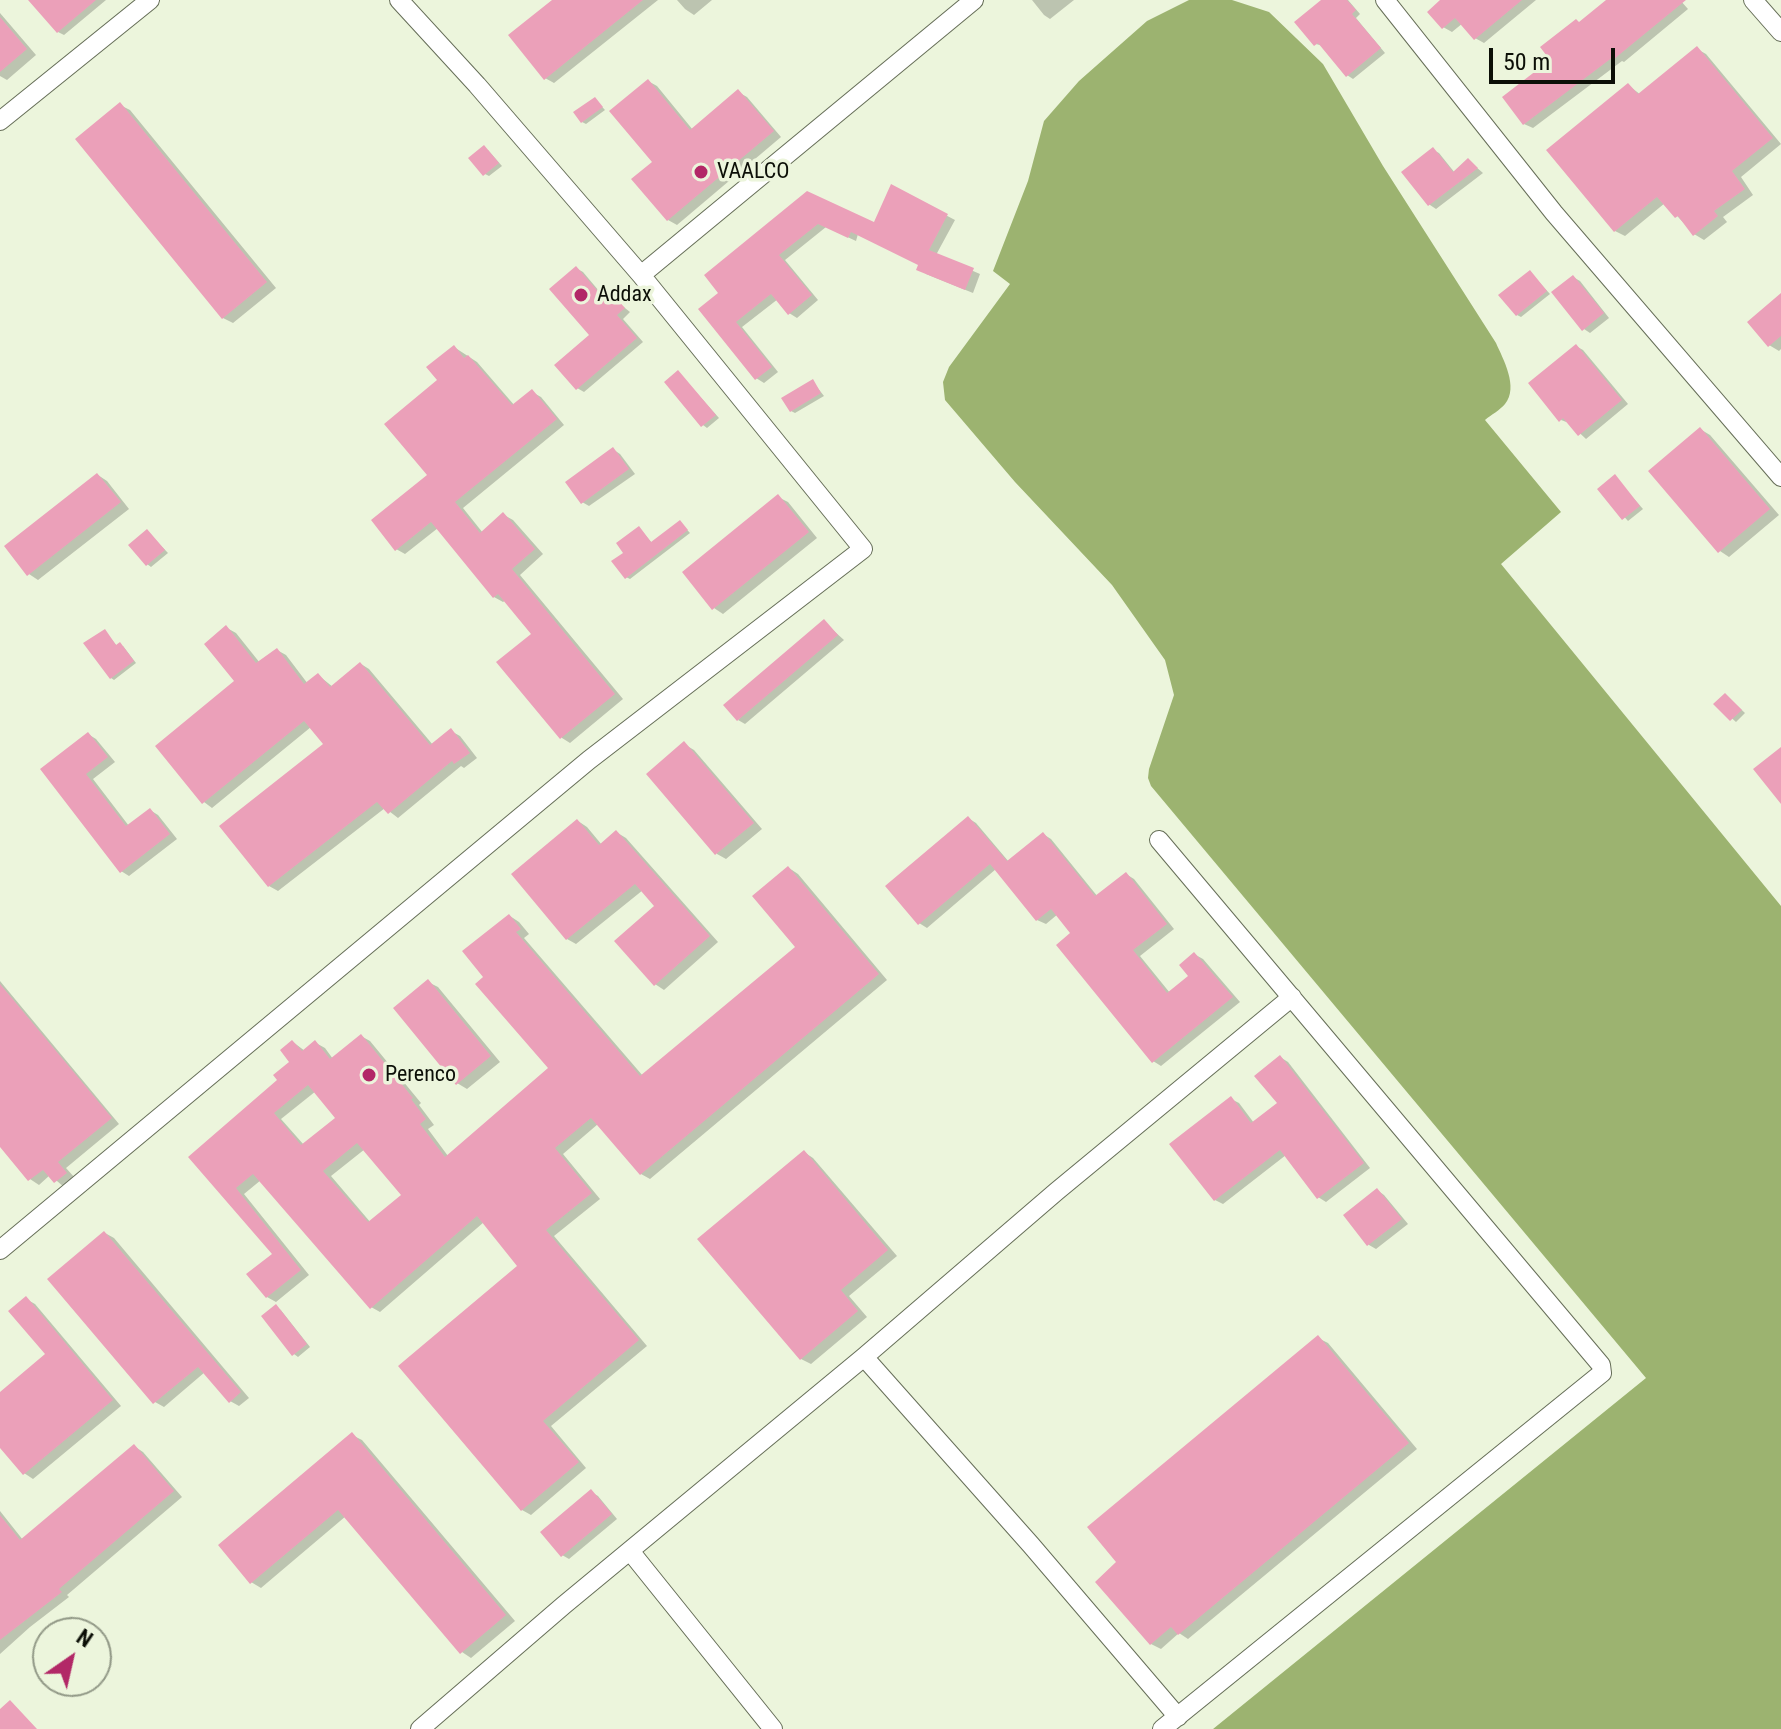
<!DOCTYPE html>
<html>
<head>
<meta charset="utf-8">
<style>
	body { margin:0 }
	#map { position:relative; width:1781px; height:1729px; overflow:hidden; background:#ecf5dc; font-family:"Roboto Condensed",sans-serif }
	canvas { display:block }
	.north { position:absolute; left:32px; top:1617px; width:80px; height:80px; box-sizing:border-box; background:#ecf5dc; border:2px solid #929987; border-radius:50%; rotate:34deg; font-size:22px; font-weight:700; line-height:32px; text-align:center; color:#0c0f07 }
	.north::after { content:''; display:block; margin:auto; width:28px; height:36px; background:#b22867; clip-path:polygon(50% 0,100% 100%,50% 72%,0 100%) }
	.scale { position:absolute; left:1489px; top:48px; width:126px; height:36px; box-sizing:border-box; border:4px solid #0c0f07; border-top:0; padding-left:10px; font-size:24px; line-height:28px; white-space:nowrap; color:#0c0f07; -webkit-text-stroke:6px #ecf5dc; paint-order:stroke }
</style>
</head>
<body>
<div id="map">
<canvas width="1781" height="1729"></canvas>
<div class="north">N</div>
<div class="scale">50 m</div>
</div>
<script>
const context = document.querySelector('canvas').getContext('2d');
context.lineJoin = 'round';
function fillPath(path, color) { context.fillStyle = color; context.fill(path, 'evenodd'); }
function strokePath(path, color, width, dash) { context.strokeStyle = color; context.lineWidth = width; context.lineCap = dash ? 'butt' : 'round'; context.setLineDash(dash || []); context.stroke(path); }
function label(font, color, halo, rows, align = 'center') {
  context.font = font + ' "Roboto Condensed",sans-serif'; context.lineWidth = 7; context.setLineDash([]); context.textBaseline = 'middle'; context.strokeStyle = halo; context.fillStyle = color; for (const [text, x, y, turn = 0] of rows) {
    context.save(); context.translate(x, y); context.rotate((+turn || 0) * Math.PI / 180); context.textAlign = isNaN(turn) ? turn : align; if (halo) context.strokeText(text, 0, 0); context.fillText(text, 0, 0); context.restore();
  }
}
fillPath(new Path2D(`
	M1189 0H1232L1269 12 1323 64 1383 166 1496 343C1503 359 1519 387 1505 404 1500 410 1491 415 1485 420L1561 512 1501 564 1781 906V1729H1213L1646 1378 1151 786 1148 778 1149 769 1174 695 1165 660 1112 585 1015 482 945 400 943 382 949 367 1010 284 993 271 1028 181 1044 121 1079 81 1147 21Z`), '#9cb370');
fillPath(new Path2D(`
	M40 0H106L64 35 58 32Z
	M555 0H658L554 83 545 78Z
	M677 0H712L694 15 685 9Z
	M1032 0H1074L1050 19 1044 15Z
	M1324 0H1348L1360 14 1356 18 1385 53 1353 79 1347 75 1323 46 1316 44Z
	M1443 0H1536L1484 43 1475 38 1463 23 1452 32 1443 27Z
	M1609 0H1680L1688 9 1624 62 1622 61 1533 128 1524 124 1553 61 1580 24Z
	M0 13 36 55 7 80 0 76Z
	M1697 49 1706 54 1781 144 1741 177 1753 195 1723 217 1727 222 1704 240 1694 234 1665 203 1625 236 1615 231 1628 85 1641 95Z
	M648 81 657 86 693 130 738 92 747 97 781 137 677 225 668 220 654 163Z
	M595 99 605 110 586 124 582 122Z
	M120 105 130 110 276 288 233 323 223 318Z
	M488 150 502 166 489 176 485 174Z
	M1433 150 1439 153 1455 173 1468 160 1483 173 1436 209 1430 205 1404 172Z
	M892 187 955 220 936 255 980 274 973 293 926 274 920 265 858 234 856 241 826 227 785 260 818 300 797 318 789 313 778 299 742 327 778 372 764 383 756 378 721 294 808 194 874 225Z
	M576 268 583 272 610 304 615 300 630 312 623 319 643 342 584 392 577 388 592 336Z
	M1530 272 1550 294 1521 317 1517 315Z
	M1573 277 1580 281 1609 318 1590 333 1584 329Z
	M1781 295V349L1779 351 1769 345Z
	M1576 346 1583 350 1628 404 1586 439 1569 423 1561 420Z
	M454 347 477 362 515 406 532 392 541 397 564 425 463 508 483 533 504 515 513 520 543 554 520 575 623 699 570 743 562 738 534 634 506 600 503 602 494 597 438 528 405 554 396 549 430 475 440 380Z
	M679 373 719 418 707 428 703 425Z
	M813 382 824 396 795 413 791 411Z
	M1700 429 1710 435 1779 515 1729 557 1720 551Z
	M614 450 620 454 635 474 589 506 582 502Z
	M98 475 107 481 129 509 38 580 29 574Z
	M1615 477 1643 509 1628 521 1600 489Z
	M778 497 788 502 817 538 723 614 714 608Z
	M680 522 690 533 630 579 626 577 625 553 642 531 652 543Z
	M147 531 168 553 151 567 147 564Z
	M824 622 844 640 745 724 738 720Z
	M227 628 236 633 260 663 277 650 286 655 308 684 318 675 333 687 361 664 369 669 433 745 451 731 460 736 477 758 464 768 461 766 398 818 385 808 278 891 269 886 326 745 311 727 212 808 204 802 237 682Z
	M105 631 117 646H123L136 663 114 680 111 678Z
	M1729 698 1745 713 1736 722 1716 704Z
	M88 734 96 739 115 762 93 779 129 826 150 810 158 815 177 839 129 876 121 871 42 769Z
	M684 744 694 750 762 829 726 859 717 854Z
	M968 818 976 823 1009 862 1043 834 1051 839 1098 897 1126 874 1134 879 1174 929 1140 956 1170 993 1191 976 1194 954 1203 959 1240 1002 1161 1066 1153 1061 1073 933 1058 914 1046 924 1037 920 996 869 927 928 919 923Z
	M578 821 587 827 602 845 616 832 626 838 718 942 664 990 655 984 657 906 643 890 576 944 567 939Z
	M789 868 798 874 887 980 650 1179 641 1174 598 1124 563 1154 600 1199 554 1236 647 1346 551 1426 586 1468 531 1515 522 1510 520 1266 484 1222 380 1312 371 1307 261 1180 244 1194 309 1275 276 1302 267 1297 275 1254 190 1157 279 1080 292 1062 293 1042 305 1051 316 1043 325 1048 333 1059 361 1036 370 1041 421 1103 419 1105 434 1125 428 1129 448 1156 550 1068 486 977 510 916 519 922 529 934 524 938 643 1076 798 947ZM316 1091 338 1118 304 1145 281 1119ZM365 1149 403 1195 371 1223 331 1176Z
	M0 981 119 1124 66 1168 75 1178 64 1187 50 1175 39 1185 30 1179 0 1144Z
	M428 982 438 987 500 1062 467 1089 457 1083Z
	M1280 1057 1288 1062 1370 1168 1326 1202 1318 1197 1286 1155 1223 1204 1215 1200 1231 1099 1239 1103 1254 1123 1280 1103Z
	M804 1152 813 1158 897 1256 849 1296 867 1317 811 1364 801 1359Z
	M1377 1190 1384 1195 1408 1224 1376 1249 1369 1245 1345 1216Z
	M105 1233 114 1238 249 1398 239 1406 230 1401 205 1372 164 1407 155 1402Z
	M26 1299 35 1304 121 1406 33 1479 24 1473 0 1445V1394L48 1355Z
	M280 1309 310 1347 298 1357 294 1354Z
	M1318 1338 1328 1343 1417 1449 1188 1639 1179 1633 1161 1649 1151 1644 1119 1562Z
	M352 1435 362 1440 515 1621 471 1658 462 1652 346 1516 261 1588 251 1582Z
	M134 1446 143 1452 182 1497 67 1595 69 1597 30 1627 0 1654V1511L23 1540Z
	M591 1492 598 1496 617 1519 569 1559 562 1555Z`), '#0003');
fillPath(new Path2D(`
	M28 0H96L57 33Z
	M552 0H643L544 80 508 35Z
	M1321 0H1347L1356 10 1352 14 1381 48 1346 77 1318 43 1314 46 1294 22Z
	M1440 0H1522L1474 40 1455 18 1442 29 1427 12Z
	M1606 0H1686L1614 59 1613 57 1523 125 1502 97 1550 60 1540 47 1576 19 1579 22Z
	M0 17 27 49 0 72Z
	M1697 46 1773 138 1732 171 1745 189 1714 211 1718 216 1693 236 1678 216 1675 218 1657 197 1614 232 1546 150 1628 83 1638 94Z
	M648 79 690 130 738 89 774 131 667 221 631 179 652 162 609 111Z
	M595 97 603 107 581 123 573 112Z
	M120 102 267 282 222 319 75 139Z
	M484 145 499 163 483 176 468 158Z
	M1433 147 1453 172 1468 158 1478 168 1428 206 1401 172Z
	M891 184 948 214 929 250 974 268 965 290 916 270 918 265 851 232 848 238 818 224 779 255 812 295 788 315 771 294 736 322 772 367 755 380 698 309 718 293 704 275 807 191 874 222Z
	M576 266 608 303 615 297 625 308 617 315 637 338 576 390 554 365 589 335 549 289Z
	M1530 270 1547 291 1516 316 1498 295Z
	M1573 275 1604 313 1582 331 1551 292Z
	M1781 293V336L1768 347 1747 322Z
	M1576 344 1622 400 1578 436 1563 418 1559 422 1528 383Z
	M454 345 464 358 468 355 512 405 532 389 557 419 455 502 480 533 503 512 535 549 512 569 615 694 560 739 496 662 531 634 498 594 493 598 431 522 395 551 371 520 427 475 384 424 437 380 426 367Z
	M678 370 716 415 701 427 664 382Z
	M813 379 821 393 790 412 781 398Z
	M1700 427 1770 509 1718 553 1648 471Z
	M613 447 629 469 581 504 565 482Z
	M97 473 121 502 27 576 4 546Z
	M1615 474 1640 506 1622 520 1597 489Z
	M778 494 809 532 712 610 682 572Z
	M680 520 688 530 625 579 611 561 623 553 616 543 639 526 651 542Z
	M147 529 165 550 146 566 128 545Z
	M824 619 838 635 737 721 723 705Z
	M226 625 256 663 277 648 304 684 318 673 330 687 360 662 430 745 451 728 470 753 454 764 452 761 388 814 377 802 268 887 219 826 323 744 304 721 202 804 155 746 234 681 204 644Z
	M105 629 116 645 120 642 134 661 110 679 83 643Z
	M1725 693 1742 710 1730 721 1713 704Z
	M88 732 108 757 86 774 126 826 150 808 170 834 120 873 40 769Z
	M684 741 754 823 715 855 646 774Z
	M1781 747V804L1753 769Z
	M968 816 1007 861 1043 832 1095 896 1126 872 1167 924 1133 950 1167 993 1188 976 1179 965 1194 952 1233 997 1152 1063 1056 945 1070 933 1051 909 1036 921 990 864 918 925 885 886Z
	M577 819 599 845 616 830 710 936 654 986 614 941 654 906 635 884 566 940 511 874Z
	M788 866 879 974 640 1175 591 1118 555 1148 592 1193 546 1230 639 1340 543 1421 579 1462 521 1511 398 1366 517 1266 477 1216 370 1309 253 1174 236 1188 301 1270 266 1298 246 1274 272 1254 188 1157 277 1080 273 1075 289 1062 280 1050 292 1040 302 1051 315 1040 330 1059 361 1034 413 1098 411 1099 426 1119 420 1124 445 1157 548 1068 475 984 483 977 462 951 509 914 521 929 516 932 640 1076 795 947 752 896ZM308 1085 335 1118 301 1145 274 1113ZM357 1143 401 1195 368 1222 323 1171Z
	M428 979 491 1056 456 1085 393 1008Z
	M0 984 112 1118 58 1162 67 1173 54 1183 43 1170 28 1181 0 1147Z
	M1280 1055 1364 1163 1317 1199 1280 1150 1214 1201 1169 1144 1231 1096 1251 1123 1277 1103 1254 1076Z
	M804 1150 888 1250 841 1290 858 1311 800 1360 697 1239Z
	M1377 1188 1402 1219 1367 1246 1343 1215Z
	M104 1231 241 1392 229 1403 198 1367 153 1404 47 1279Z
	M26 1296 113 1400 23 1475 0 1448V1392L45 1354 8 1311Z
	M276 1304 307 1344 292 1356 261 1316Z
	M1318 1335 1409 1443 1178 1635 1171 1627 1150 1645 1095 1582 1116 1562 1087 1527Z
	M352 1432 506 1615 460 1654 338 1510 250 1584 218 1545Z
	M134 1444 174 1491 59 1589 62 1592 0 1640V1515L20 1540Z
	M591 1489 612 1514 561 1557 540 1532Z
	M10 1700 37 1729H0V1709Z`), '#eba0b9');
const minor = new Path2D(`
	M1385 0 1554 213 1781 477
	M1753 0 1781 32
	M0 121 150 0
	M641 275 974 0
	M1159 840 1601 1365 1602 1373 1162 1729
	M0 1250 589 760 863 549 641 275 477 85 399 0
	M864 1357 1031 1545 1178 1717
	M630 1551 773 1729
	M420 1729 564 1605 864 1357 1057 1191 1292 997`);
strokePath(minor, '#666e58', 20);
strokePath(minor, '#fff', 18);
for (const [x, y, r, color] of [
	[701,172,8,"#b22867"],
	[581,295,8,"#b22867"],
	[369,1075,8,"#b22867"]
]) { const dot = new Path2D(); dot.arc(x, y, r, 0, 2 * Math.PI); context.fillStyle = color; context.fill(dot); strokePath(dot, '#ecf5dc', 3); }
label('22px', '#0c0f07', '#ecf5dc', [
	["VAALCO",717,172],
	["Addax",597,295],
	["Perenco",385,1075]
], 'left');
</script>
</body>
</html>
